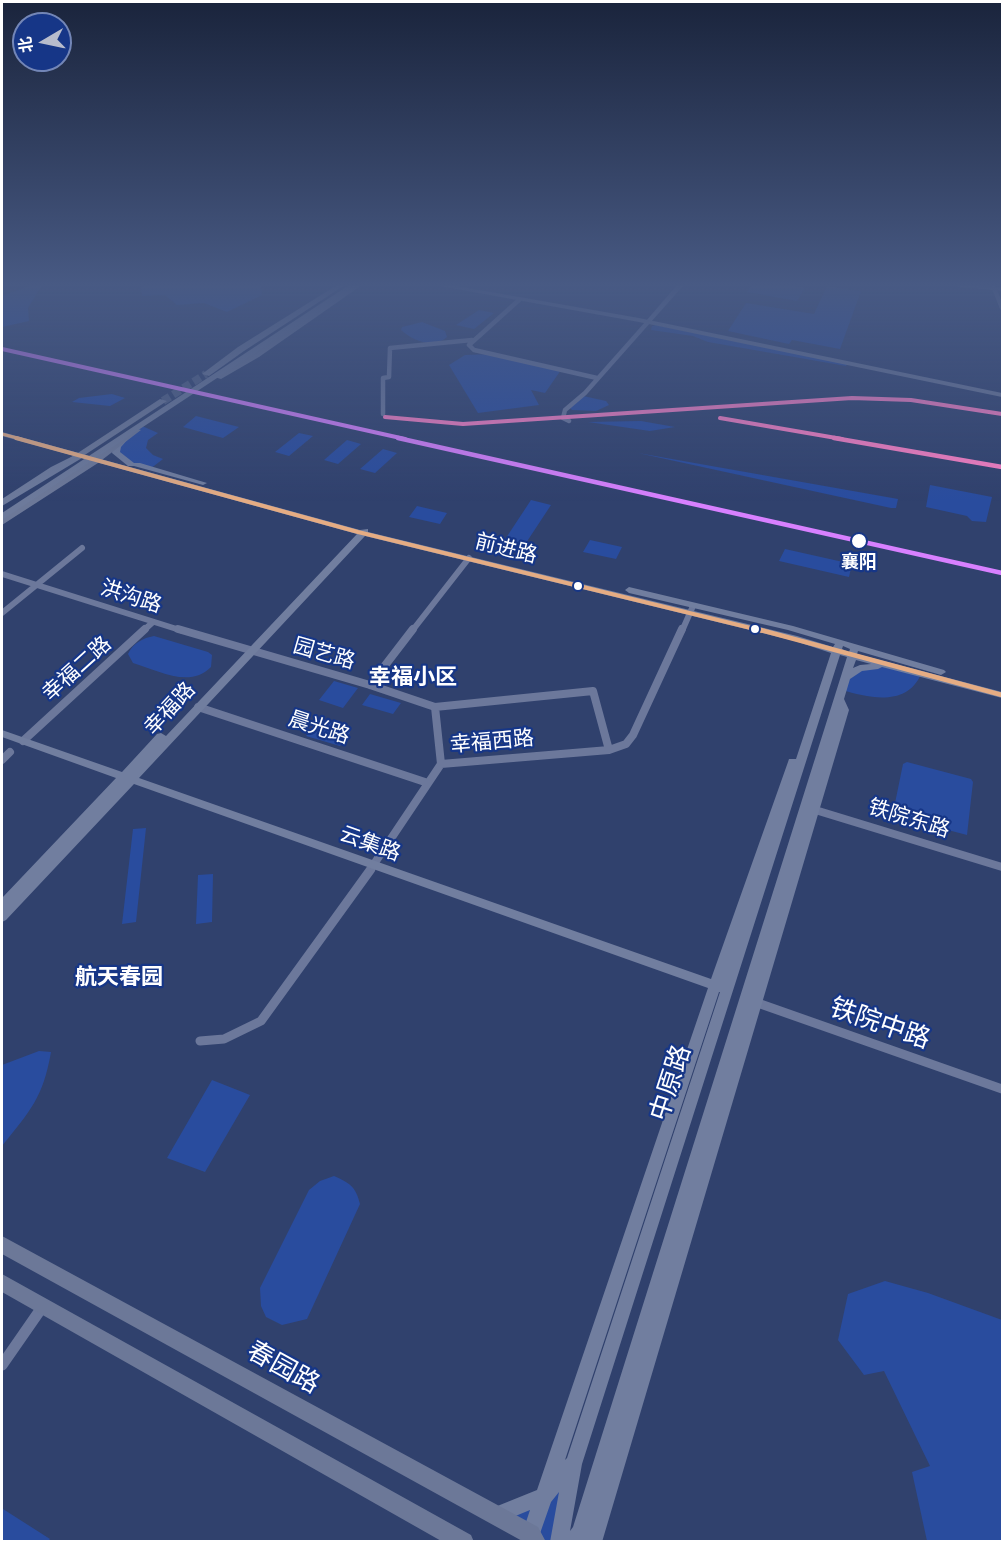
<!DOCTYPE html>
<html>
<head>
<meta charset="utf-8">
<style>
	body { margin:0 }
	#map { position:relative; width:1004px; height:1543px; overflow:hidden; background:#30416d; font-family:Cabin,"Noto Sans SC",sans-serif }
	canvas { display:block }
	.frame { position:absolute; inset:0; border:3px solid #fff; pointer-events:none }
	.north { position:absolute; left:12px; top:12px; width:60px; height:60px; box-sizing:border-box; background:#163687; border:2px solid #7386b7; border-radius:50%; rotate:261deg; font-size:16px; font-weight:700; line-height:24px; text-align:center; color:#fff }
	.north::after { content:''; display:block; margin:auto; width:21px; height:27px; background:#b7bccc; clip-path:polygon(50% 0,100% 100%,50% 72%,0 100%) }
</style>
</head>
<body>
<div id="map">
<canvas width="1004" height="1543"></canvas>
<div class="frame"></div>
<div class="north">北</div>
</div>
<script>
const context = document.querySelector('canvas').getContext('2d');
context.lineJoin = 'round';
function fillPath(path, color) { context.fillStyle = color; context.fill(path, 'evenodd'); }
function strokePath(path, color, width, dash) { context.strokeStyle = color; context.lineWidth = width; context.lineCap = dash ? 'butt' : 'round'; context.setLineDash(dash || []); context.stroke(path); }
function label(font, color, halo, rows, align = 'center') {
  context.font = font + ' Cabin,"Noto Sans SC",sans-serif'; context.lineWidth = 4.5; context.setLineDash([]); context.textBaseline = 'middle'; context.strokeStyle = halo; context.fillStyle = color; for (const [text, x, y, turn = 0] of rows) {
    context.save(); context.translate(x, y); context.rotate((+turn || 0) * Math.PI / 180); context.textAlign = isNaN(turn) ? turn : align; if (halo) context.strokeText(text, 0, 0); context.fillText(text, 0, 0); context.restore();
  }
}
fillPath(new Path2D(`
	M32 285H42L28 308 29 321 2 327V296Z
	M143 285H261L262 295 227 312 204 303 177 305 165 295 142 296 141 288Z
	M752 285H790L805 288 797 301 747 292Z
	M827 286 861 291 840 349 792 340 789 344 728 331 746 303 814 314Z
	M479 310 494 313 474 329 456 325Z
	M422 322 445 331 447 337C434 349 413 341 401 330L402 327Z
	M656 325 847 364 846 366 708 342 693 336 651 330 652 326Z
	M492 354 561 370 545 393 531 390 539 405 478 413 449 365 465 355Z
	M112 394 125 398 110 406 72 402 79 398Z
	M583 396 606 401 609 405 596 411 572 410 570 408Z
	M196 416 239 427 223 438 183 427Z
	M641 421 675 427 650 431 588 422Z
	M142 426 158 433 148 440 146 448 153 455 163 459 150 469 131 464 116 453 117 446Z
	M299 433 313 436 289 456 275 452Z
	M347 440 361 444 338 464 324 460Z
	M383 449 397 453 375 473 360 469Z
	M638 453 898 499 896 508H891Z
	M930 485 992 497 986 522 972 521 967 516 926 507Z
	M531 500 551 505 524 546 504 541Z
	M417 506 447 513 440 524 409 517Z
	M590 540 622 547 616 559 583 552Z
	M785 549 852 564 849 577 779 561Z
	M154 636 208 652 212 655 211 667C190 689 157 670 133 663L128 654C133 643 143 638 154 636Z
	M875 665 921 674C907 707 869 698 842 690L846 677Z
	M334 681 358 688 343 708 319 700Z
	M370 694 401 703 393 714 362 705Z
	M332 722 348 725 350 733 340 746 306 736 315 726Z
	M907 762 971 779 973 782 967 835 902 818 896 814 894 808 903 764Z
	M146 828 136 922 122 924 133 829Z
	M213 874 212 922 196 924 198 875Z
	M39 1051 51 1052C43 1098 30 1111 2 1146V1065Z
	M212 1080 250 1095 205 1172 167 1158Z
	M334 1176C350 1183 356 1187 360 1204L307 1319 282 1325 266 1317 261 1306 260 1288 309 1190 320 1181Z
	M885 1281 928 1293 1002 1320V1541H927L912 1472 930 1466 884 1371 864 1375 838 1340 848 1294Z
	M573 1464 559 1541H536L496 1515 544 1496Z
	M3 1509 50 1539 48 1541H2Z`), '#294c9e');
strokePath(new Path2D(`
	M163 401 206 374`), '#4f5e83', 8, [8, 4]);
strokePath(new Path2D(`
	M994 288 1002 308
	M519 300 469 345 474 350 597 378
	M383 414V378L389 377 390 348 472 340
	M569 421 563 418 565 410 585 393 648 322`), '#6c789b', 4.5);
strokePath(new Path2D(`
	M2 574 183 631
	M2 613 82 548
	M143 631 153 622
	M412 631 469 558
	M682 631 693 606`), '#6c789b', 6);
strokePath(new Path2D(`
	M178 629 370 685 435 707 441 764
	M370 685 413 629
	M198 707 428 783
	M435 707 593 691 609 750
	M23 741 145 629
	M2 760 10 752
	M812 809 1002 867
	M370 870 441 764 609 750 626 744 633 735 682 629`), '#6c789b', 8);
strokePath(new Path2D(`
	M752 1001 1002 1089
	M200 1041 224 1039 261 1021 371 869`), '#6c789b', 9);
strokePath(new Path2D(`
	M2 1365 43 1306`), '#6c789b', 11);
fillPath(new Path2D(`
	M677 285H684L650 323H646V321Z
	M2 432 360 530 368 529V532L797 636 833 647 835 644 788 630 629 593 625 590 629 587 793 626 944 670 946 672 941 675 858 651 857 654 1002 692V698L882 667 878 669 862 671 850 679 844 699 849 710 602 1542H550L559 1492 551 1502 537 1542H523L521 1537 530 1510 496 1524 490 1521 487 1515 490 1509 537 1490 708 988 134 784 6 920 2 922V898L116 778 2 737V730L122 772 157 734 161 733 166 736 357 534 2 436ZM365 536 795 641 831 653 796 759H789L788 762 711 979 139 778ZM843 646 850 649 849 652 842 649ZM840 655 847 657 573 1527 570 1531 582 1464ZM856 660 871 664 860 665 853 668ZM720 992 567 1458 565 1460 719 992Z
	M121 437 128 439 121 447 120 452 134 463H140L207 483 203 485 134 466H128L112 453 113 446Z`), '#717e9f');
fillPath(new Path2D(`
	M337 285H345L244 351 209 376 202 374 238 347Z
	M354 285H362L259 357 221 379 214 377 253 353Z
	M434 285H451L639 318 1002 393V397L639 322Z
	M955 285 1002 287V291L958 287Z
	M160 399 167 401 71 464 64 462Z
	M134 428 141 430 98 463 2 525V518L92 459Z
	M2 1236 538 1527 546 1542H524L2 1254Z
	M2 1274 471 1535 474 1542H443L2 1292Z`), '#6c7898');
fillPath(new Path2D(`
	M349 285H358L2 520V513Z
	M79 453 84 456 82 458 2 506V499L51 467Z`), '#6d7a9b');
strokePath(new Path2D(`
	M2 434 21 439`), '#e5ac83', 3);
strokePath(new Path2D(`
	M16 438 358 532 763 631`), '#e5ac83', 4);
strokePath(new Path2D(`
	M757 629 1002 695`), '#e5ac83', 4.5);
strokePath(new Path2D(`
	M2 349 405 439`), '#d880ff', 4);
strokePath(new Path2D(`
	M398 438 1002 573`), '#d880ff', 4.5);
strokePath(new Path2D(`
	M385 417 463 424 852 398 911 400 1002 414
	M720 418 842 439`), '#ff80c5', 4);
strokePath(new Path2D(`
	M834 438 1002 467`), '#ff80c5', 4.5);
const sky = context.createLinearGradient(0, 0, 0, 501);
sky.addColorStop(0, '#1a243c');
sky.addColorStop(0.57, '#485a84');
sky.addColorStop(1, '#485a8400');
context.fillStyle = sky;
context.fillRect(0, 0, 1004, 501);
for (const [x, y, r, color] of [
	[859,541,8,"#fff"],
	[578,586,5,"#fff"],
	[755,629,5,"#fff"]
]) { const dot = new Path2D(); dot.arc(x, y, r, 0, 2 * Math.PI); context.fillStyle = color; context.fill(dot); strokePath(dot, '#163687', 2); }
label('bold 18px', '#fff', '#163687', [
	["襄阳",859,563]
]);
label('21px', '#fff', '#163687', [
	["前进路",506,549,14],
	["洪沟路",131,597,18],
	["园艺路",324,654,16],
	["幸福二路",77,669,-42],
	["幸福路",170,709,-47],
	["晨光路",319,728,18],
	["幸福西路",492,742,-5],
	["铁院东路",909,819,17],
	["云集路",370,844,20]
]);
label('bold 22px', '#fff', '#163687', [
	["幸福小区",413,678],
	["航天春园",119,978]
]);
label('26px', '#fff', '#163687', [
	["铁院中路",880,1024,19],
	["中原路",671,1083,-72],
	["春园路",283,1368,29]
]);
</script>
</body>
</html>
